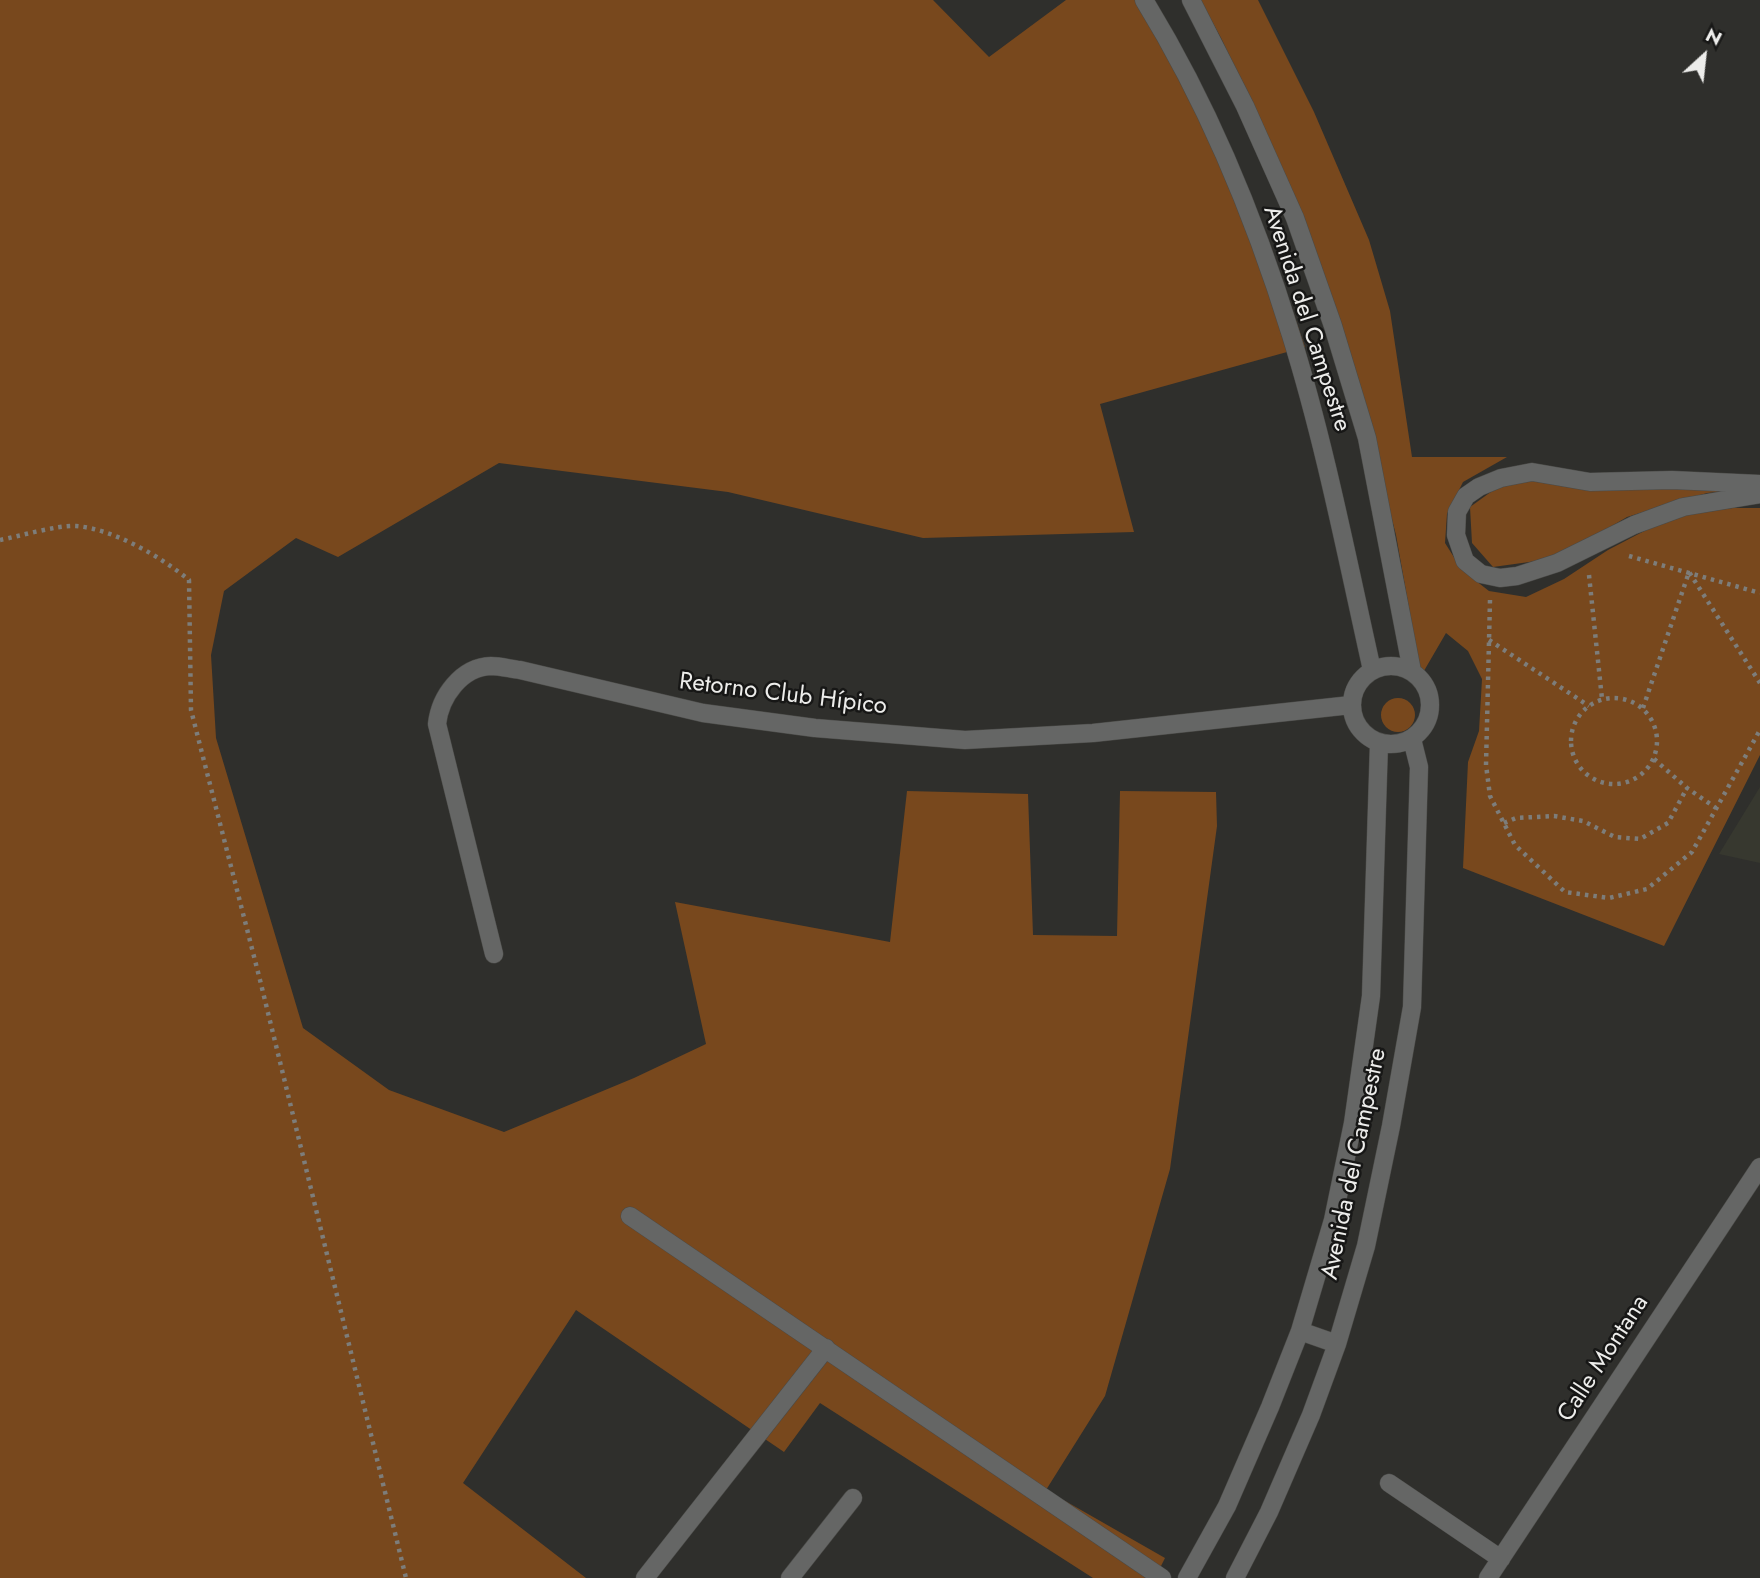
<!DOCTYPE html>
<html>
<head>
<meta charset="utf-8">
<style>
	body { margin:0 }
	#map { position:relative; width:1760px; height:1578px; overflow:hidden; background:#2f2f2c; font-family:Jost,sans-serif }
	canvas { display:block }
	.north { position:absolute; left:1669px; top:21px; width:70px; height:70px; -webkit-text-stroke:5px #171716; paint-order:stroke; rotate:27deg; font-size:19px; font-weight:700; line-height:28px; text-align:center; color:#ededeb }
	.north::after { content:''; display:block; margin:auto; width:24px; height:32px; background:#ededeb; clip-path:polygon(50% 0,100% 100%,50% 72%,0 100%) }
</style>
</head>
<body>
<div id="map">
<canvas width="1760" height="1578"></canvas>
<div class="north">N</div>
</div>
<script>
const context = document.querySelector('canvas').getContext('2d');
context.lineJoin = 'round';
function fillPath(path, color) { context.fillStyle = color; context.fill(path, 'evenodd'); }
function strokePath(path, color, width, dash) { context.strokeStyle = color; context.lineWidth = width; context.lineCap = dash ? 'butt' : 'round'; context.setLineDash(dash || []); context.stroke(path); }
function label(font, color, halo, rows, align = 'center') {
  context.font = font + ' Jost,sans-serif'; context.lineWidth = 5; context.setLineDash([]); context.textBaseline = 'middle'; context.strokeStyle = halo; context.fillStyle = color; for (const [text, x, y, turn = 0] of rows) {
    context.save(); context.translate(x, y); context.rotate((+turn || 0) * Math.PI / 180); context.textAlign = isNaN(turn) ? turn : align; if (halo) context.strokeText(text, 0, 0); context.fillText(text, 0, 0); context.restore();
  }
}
fillPath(new Path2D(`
	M1760 787V863L1719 854Z`), '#37382f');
fillPath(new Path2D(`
	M0 0H933L989 57 1066 0H1150L1218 131 1270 244 1305 347 1100 404 1134 532 923 538 728 492 499 463 338 557 296 538 224 591 211 655 216 738 303 1028 389 1090 504 1132 634 1078 706 1044 675 902 890 942 907 791 1028 794 1033 935 1117 936 1120 791 1216 792 1217 826 1170 1169 1105 1396 1046 1490 1165 1558 1155 1578H1093L820 1403 784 1452 576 1310 463 1483 586 1578H0Z
	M1200 0H1258L1314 112 1369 240 1390 311 1412 457H1507L1463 482 1447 514 1445 543 1462 570 1489 591 1526 597 1564 579 1608 550 1648 529 1686 515 1732 508H1760V755L1664 946 1463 868 1468 762 1479 731 1482 679 1468 651 1446 633 1421 676 1396 535 1377 461 1256 111 1221 38Z
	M1675 471 1760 480V487L1707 493 1627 517 1558 558 1493 567 1472 543 1470 507 1506 481Z
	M1381 715a17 17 0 1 1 34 0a17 17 0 1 1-34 0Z`), '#78481d');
const minor = new Path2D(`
	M1144 0C1208 104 1255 218 1291 335 1325 444 1347 558 1372 670
	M1191 0 1245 106 1295 218 1333 326 1367 438 1412 671
	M1760 484 1672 480 1590 482 1532 472 1501 478 1479 487 1466 496 1457 512 1456 535 1465 561 1481 574 1500 578 1517 576 1557 563 1634 525 1683 507 1760 494
	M1352 705a39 39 0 1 1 78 0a39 39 0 1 1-78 0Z
	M494 954 437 724C440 697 461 667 491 666 500 666 511 669 520 670L703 713 815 728 965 740 1093 733 1351 705
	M630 1216 1162 1578
	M1300 1331 1337 1344
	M1389 1483 1501 1559
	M645 1578 826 1348
	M790 1578 853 1498
	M1187 1578 1227 1506 1270 1407 1300 1331 1333 1220 1353 1123 1371 996 1379 743
	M1235 1578 1269 1512 1311 1415 1337 1344 1366 1246 1391 1126 1412 1007 1419 767 1412 739
	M1488 1578 1760 1167`);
strokePath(minor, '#4a4a47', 19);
strokePath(new Path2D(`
	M0 540C20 536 57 525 76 526 113 529 160 556 189 580L191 710 260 980 406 1578
	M1629 556 1760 593
	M1589 575 1602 699
	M1490 600 1486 765 1490 796 1515 845 1565 892 1609 898 1647 889 1692 852 1760 730
	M1489 640 1589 706
	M1571 741a43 43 0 1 1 86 0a43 43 0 1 1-86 0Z
	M1643 708 1689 572 1760 683
	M1654 759 1687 788 1716 808
	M1504 823 1516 818 1554 816 1583 821 1615 837 1640 839 1668 823 1687 788`), '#7d7d7a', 4.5, [3.5, 5]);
strokePath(minor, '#656665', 18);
label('24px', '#ededeb', '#171716', [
	["Avenida del Campestre",1306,319,72],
	["Retorno Club Hípico",783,695,7],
	["Avenida del Campestre",1355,1164,-78],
	["Calle Montana",1604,1359,-57]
]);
</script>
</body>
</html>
